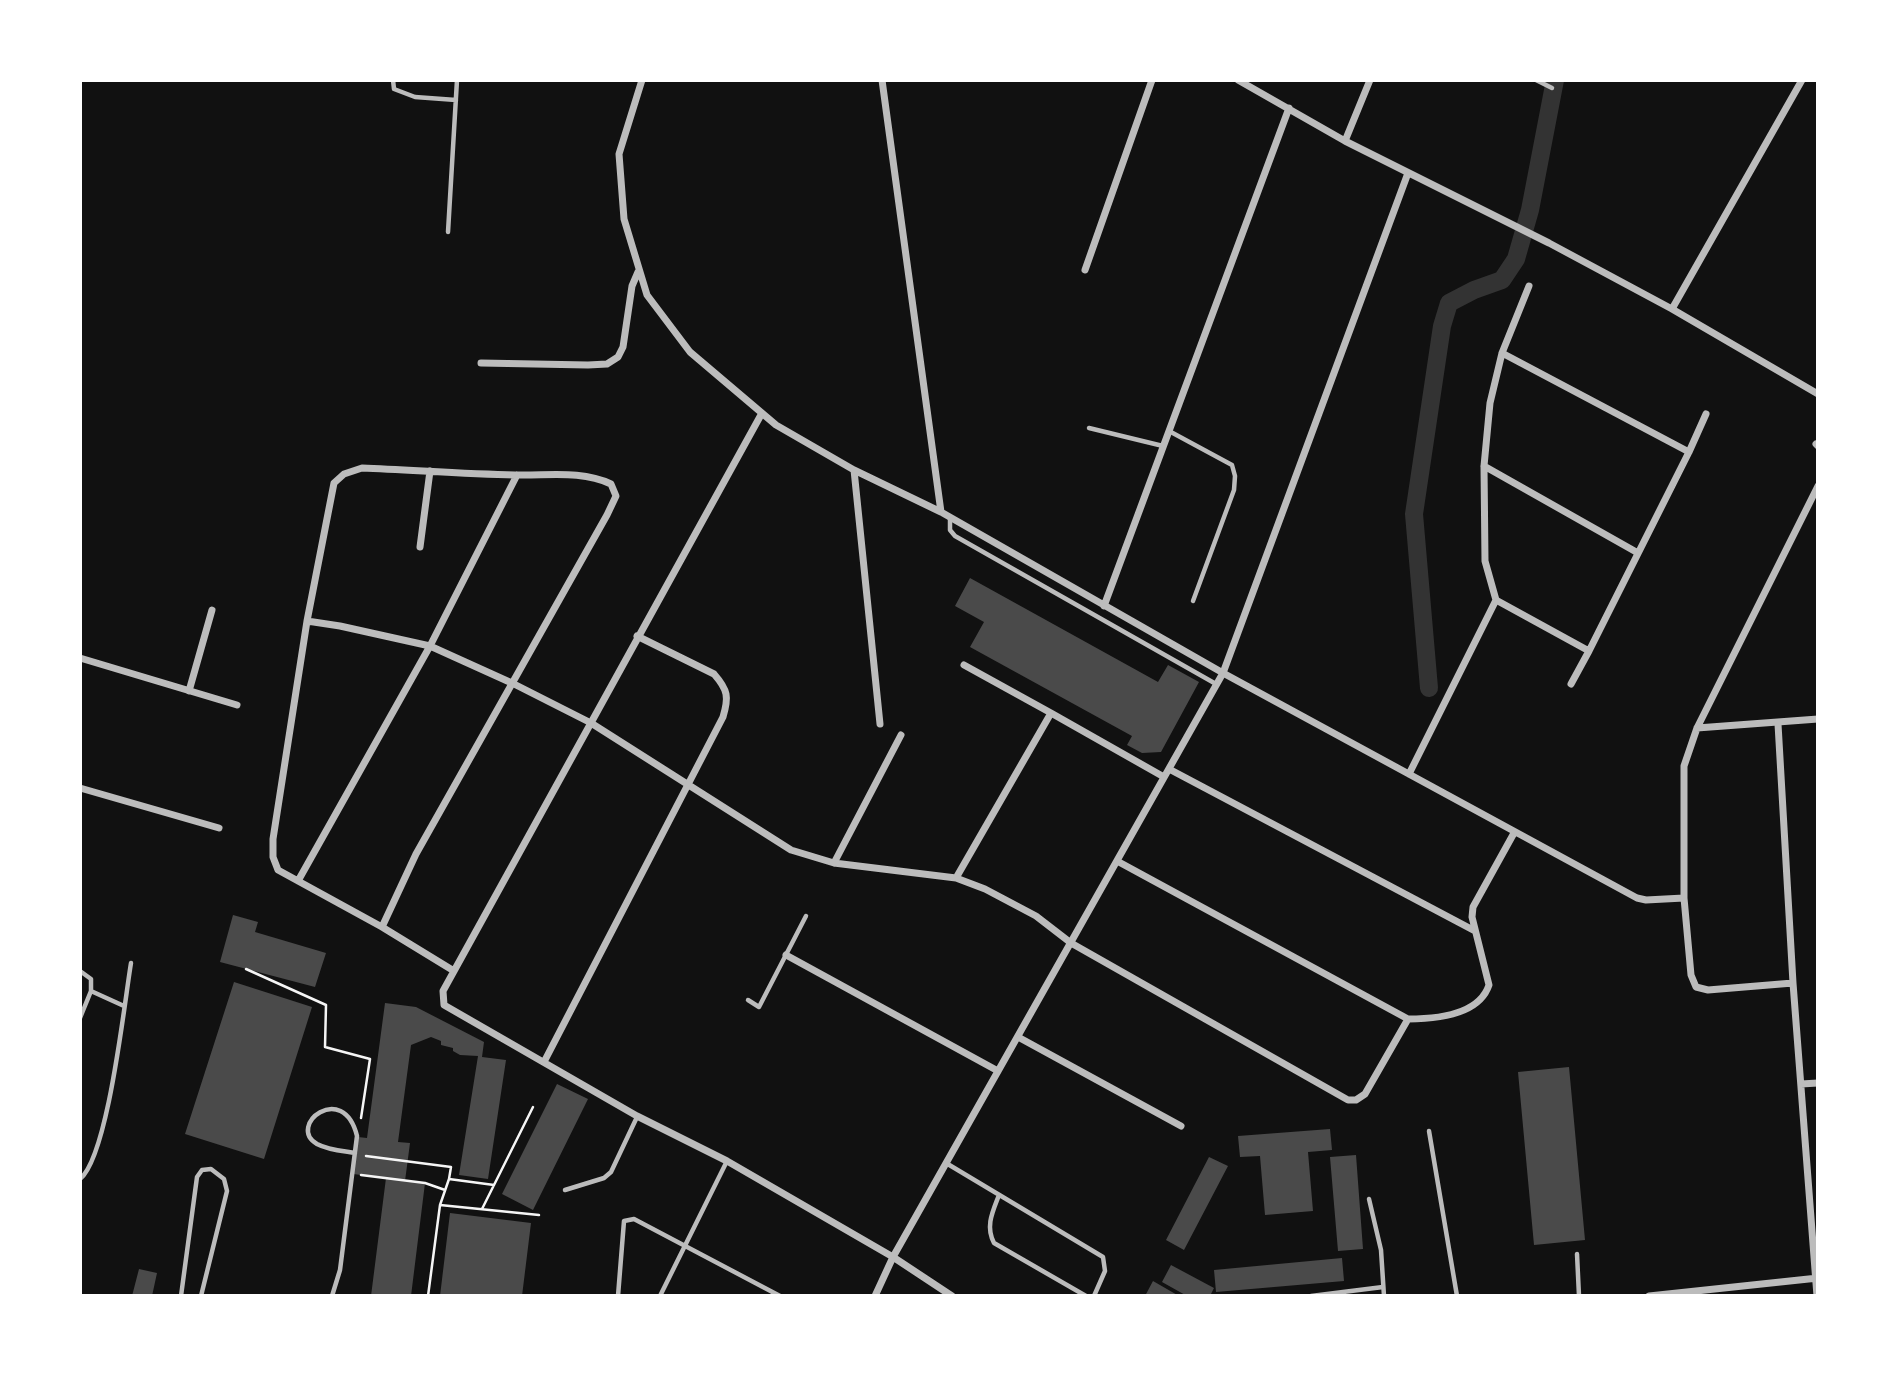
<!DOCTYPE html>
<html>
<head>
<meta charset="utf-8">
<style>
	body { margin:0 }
	#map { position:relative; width:1898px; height:1376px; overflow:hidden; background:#111; font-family:"Golos Text",sans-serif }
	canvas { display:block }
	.frame { position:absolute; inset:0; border:82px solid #fff; pointer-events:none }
</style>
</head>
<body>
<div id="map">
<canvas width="1898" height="1376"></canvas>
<div class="frame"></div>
</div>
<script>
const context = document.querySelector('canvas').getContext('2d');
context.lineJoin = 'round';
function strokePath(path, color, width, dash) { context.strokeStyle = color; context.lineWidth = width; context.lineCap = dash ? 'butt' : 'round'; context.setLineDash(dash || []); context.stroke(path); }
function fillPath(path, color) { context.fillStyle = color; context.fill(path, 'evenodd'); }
strokePath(new Path2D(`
	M1429 688 1414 514 1442 326 1449 303 1474 290 1502 280 1516 259 1530 210 1555 80`), '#333', 18);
fillPath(new Path2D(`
	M970 578 1158 682 1168 665 1199 682 1161 752 1142 753 1127 745 1132 736 970 647 984 622 955 606Z
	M233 915 258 922 255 932 326 953 315 987 220 962Z
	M234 982 312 1007 264 1159 185 1134Z
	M385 1003 416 1007 484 1042 482 1057 506 1060 488 1179 459 1175 478 1056 460 1055 453 1051V1048L441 1045V1041L431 1037 411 1045 398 1142 410 1143 405 1181 425 1183 411 1296H371L386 1178 353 1174 358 1137 367 1138Z
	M1569 1067 1585 1240 1534 1245 1518 1072Z
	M557 1084 588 1099 533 1210 502 1194Z
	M1330 1129 1332 1150 1308 1152 1313 1211 1265 1215 1260 1156 1240 1157 1238 1136Z
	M1356 1155 1363 1249 1338 1251 1330 1157Z
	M1209 1157 1228 1166 1184 1250 1166 1240Z
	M450 1213 531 1223 522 1296H440Z
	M1342 1258 1344 1281 1216 1292 1214 1270Z
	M1171 1265 1214 1288 1210 1296H1187L1162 1282Z
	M139 1269 157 1273 152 1296H132Z
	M1153 1281 1179 1296H1145Z`), '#4a4a4a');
strokePath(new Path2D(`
	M246 969 326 1005 325 1047 370 1059 361 1118
	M366 1156 451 1167 449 1179
	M361 1175 425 1183 445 1190
	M440 1205 449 1179 494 1185
	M482 1209 533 1107
	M428 1296 440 1205 539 1215`), '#f5f5f5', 2.5);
strokePath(new Path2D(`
	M393 80 394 89 415 97 456 100
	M1536 80 1552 88
	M448 232 457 80
	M1089 428 1163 446
	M1169 431 1232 465 1235 476 1234 490 1193 601
	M950 518V530L955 536 1216 684
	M80 971 91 979V991L80 1018
	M91 991 124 1006
	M748 1000 759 1007 806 916
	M1429 1131 1457 1296
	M946 1163 1103 1257 1105 1271 1094 1296
	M80 1179C108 1156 124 1005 131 963
	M565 1190 604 1178 611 1172 637 1117
	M999 1195C993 1211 985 1226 994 1243L1086 1296
	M1369 1199 1381 1250 1384 1296
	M1577 1254 1579 1296
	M181 1296 197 1177 202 1170 211 1169 224 1179 227 1191 201 1296
	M332 1296 340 1270 357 1136C343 1080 286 1126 317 1144 328 1150 343 1151 355 1153
	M618 1296 624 1221 634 1219 780 1296
	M660 1296 727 1161
	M1311 1296 1383 1287`), '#bcbcbc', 4.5);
strokePath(new Path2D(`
	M642 80 619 154 624 219 647 295 690 352 776 425 854 470 941 512 1223 673 1637 898 1646 900 1684 898
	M882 80 941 512
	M1238 80 1345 141 1549 243 1672 309 1818 394
	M1345 141 1370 80
	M1085 270 1152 80
	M1672 309 1802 80
	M1502 353 1689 452
	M481 363 588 365 607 364 618 357 623 347 632 286 638 272
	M762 413 443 991 444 1005 637 1116 727 1161 893 1257 952 1296
	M1816 444 1818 446
	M1484 466 1638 553
	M854 470 880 724
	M420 547 430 471
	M1496 600 1589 651 1689 452 1706 414
	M1104 606 1289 108
	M307 621 340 626 430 646 514 684 591 723 791 850 834 863 956 878 985 889 1036 916 1071 943 1348 1100H1356L1365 1094 1408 1019C1435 1019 1479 1015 1489 985L1472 917 1473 907 1514 833
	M80 658 237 705
	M964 665 1051 713
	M1571 684 1589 651
	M189 691 212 610
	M1778 724 1793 983 1817 1296
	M1697 728 1818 719
	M1169 769 1475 931
	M1409 774 1496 600 1485 561 1484 466 1490 403 1502 353 1529 286
	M80 788 219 828
	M1117 861 1408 1019
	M834 863 901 735
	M956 878 1051 713 1164 777
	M298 881 430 646 517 475
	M382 927 416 854 607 515 616 496 611 484C581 470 548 476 515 475 464 474 413 470 362 468L344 474 334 483 307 621 273 839V857L278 870 382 927 454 971
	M786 955 998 1071
	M1793 983 1708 990 1696 987 1691 975 1684 898V766L1697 728 1818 486
	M1018 1037 1181 1126
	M544 1062 723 717C729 697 728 690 714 674L637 636
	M1801 1084 1818 1083
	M875 1296 893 1257 1223 673 1408 173
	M1649 1296 1818 1278`), '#bcbcbc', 7);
</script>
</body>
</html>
